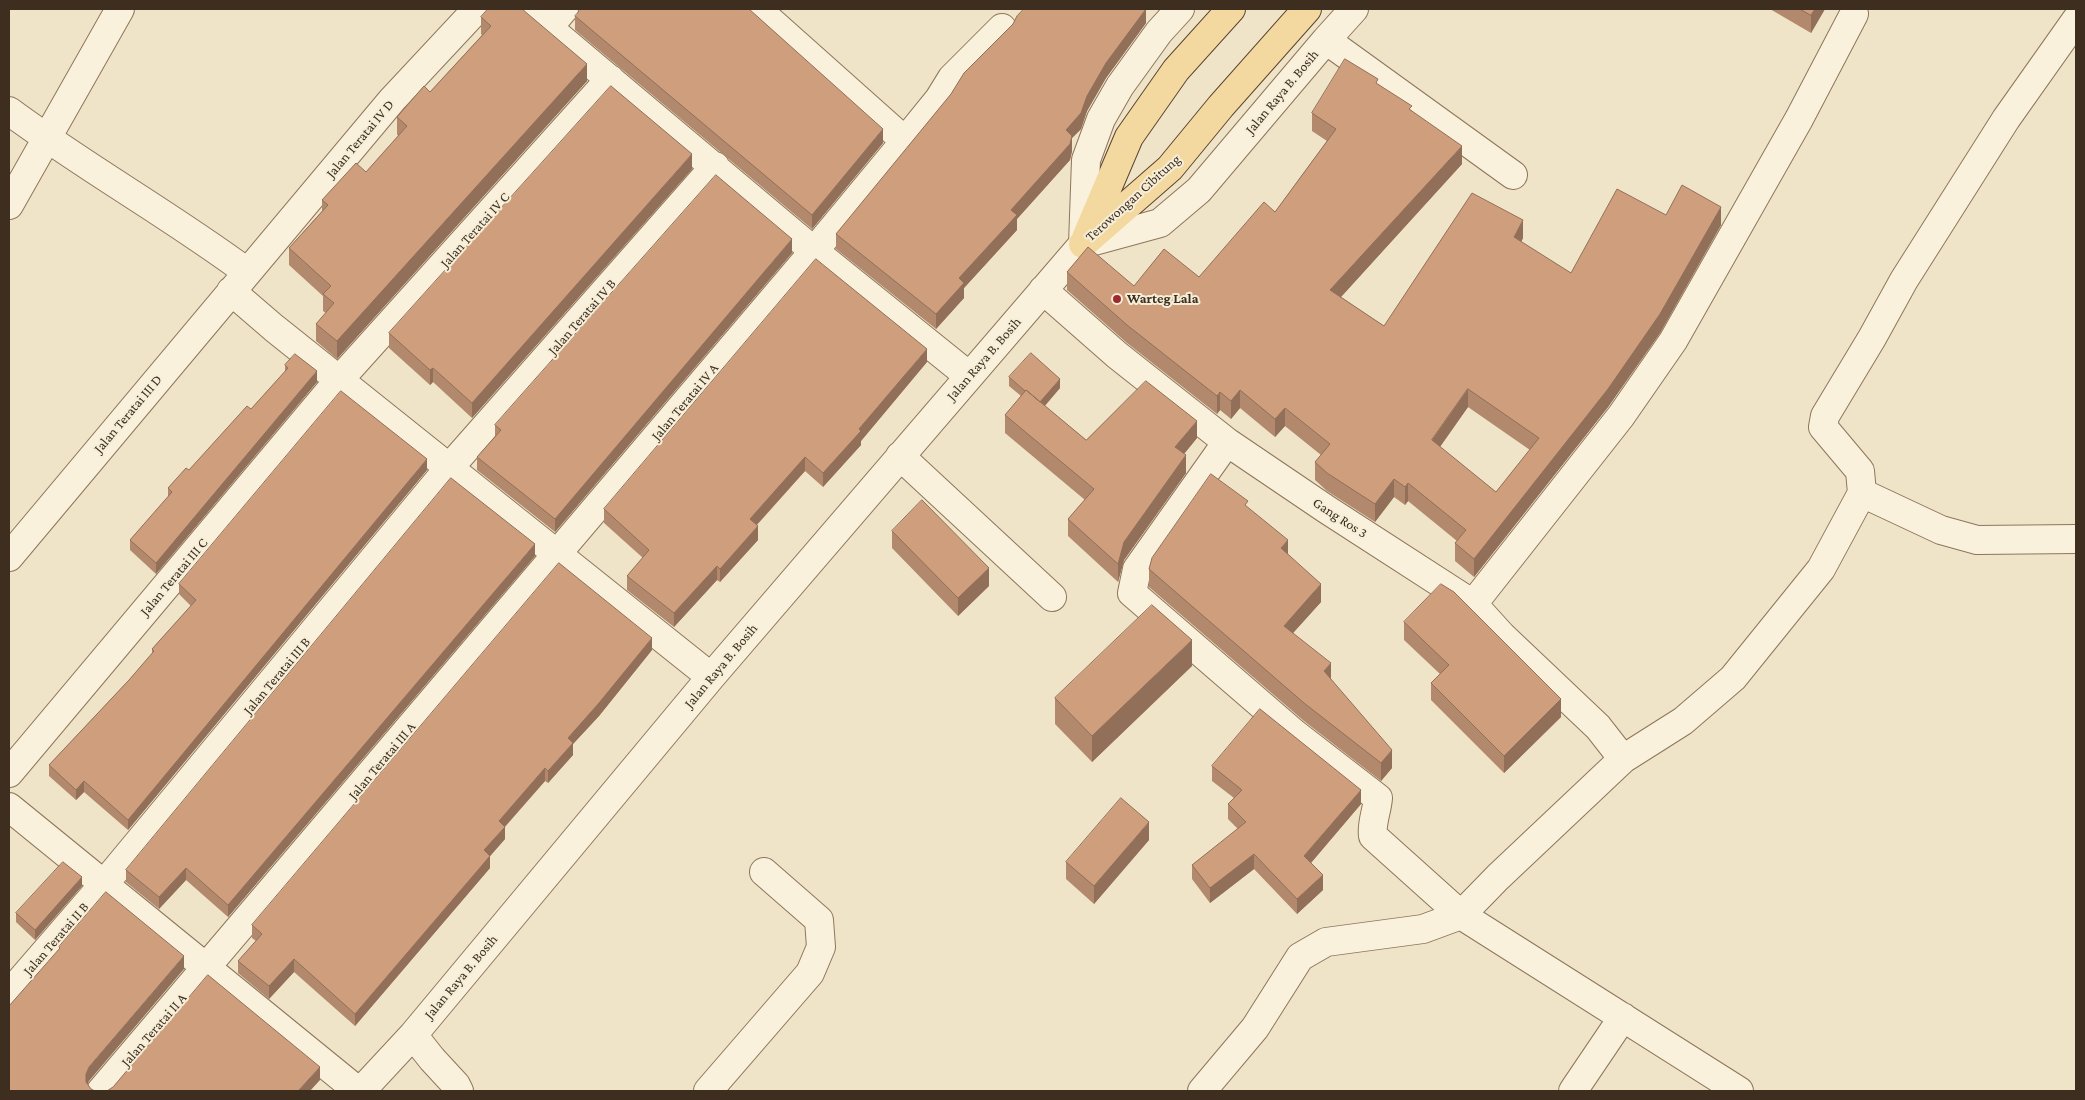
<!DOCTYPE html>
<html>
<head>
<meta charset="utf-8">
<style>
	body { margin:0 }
	#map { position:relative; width:2085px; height:1100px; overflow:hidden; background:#f0e4c8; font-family:"Crimson Pro",serif }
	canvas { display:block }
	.frame { position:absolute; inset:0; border:10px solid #3d2e20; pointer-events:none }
</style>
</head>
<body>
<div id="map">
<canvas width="2085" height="1100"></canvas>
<div class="frame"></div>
</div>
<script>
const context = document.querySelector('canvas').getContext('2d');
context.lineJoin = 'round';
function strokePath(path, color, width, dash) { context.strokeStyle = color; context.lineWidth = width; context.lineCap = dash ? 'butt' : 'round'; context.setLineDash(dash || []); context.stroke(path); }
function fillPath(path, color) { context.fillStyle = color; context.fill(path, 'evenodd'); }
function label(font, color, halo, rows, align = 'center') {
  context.font = font + ' "Crimson Pro",serif'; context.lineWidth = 4; context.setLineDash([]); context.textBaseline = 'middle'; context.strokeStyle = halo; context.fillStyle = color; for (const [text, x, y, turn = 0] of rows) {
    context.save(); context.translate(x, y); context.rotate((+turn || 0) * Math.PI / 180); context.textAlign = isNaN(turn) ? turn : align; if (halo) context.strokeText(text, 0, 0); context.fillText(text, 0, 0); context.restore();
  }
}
const minor = new Path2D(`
	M526 9 814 251 969 376
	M757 9 905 141
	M548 28 564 9
	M1326 40 1513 175
	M9 111C86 168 170 215 247 272
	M9 205 120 9
	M1083 244 1086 160 1101 119 1120 86 1159 32 1180 9
	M1043 290 1117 355 1227 442 1326 509 1473 604 1502 636 1598 727 1623 759
	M231 291 274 328 711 677
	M1227 442 1137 569 1132 593 1294 733 1378 798C1377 811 1371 824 1373 836L1461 915 1739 1091
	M900 456 1052 597
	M1862 493 1941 530 1977 540 2076 539
	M9 557 392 100 477 9
	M1473 604 1621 416 1673 341 1799 119 1854 14
	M9 773 339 380 610 79
	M9 807 358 1091
	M9 994 104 884 449 468 715 166
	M413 1035 432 1059 456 1085 459 1091
	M101 1091 814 251 905 141 939 99 952 78 1002 28
	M361 1091 413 1035 711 677 1083 244 1160 223 1199 190 1326 40 1354 9
	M708 1091 810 973 821 947 819 920 764 872
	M1202 1091 1255 1028 1300 957 1326 942 1423 929 1461 915 1498 877 1623 759 1683 721 1733 678 1821 569 1862 493 1860 471 1823 427 1825 416 1872 338 1904 280 2006 119 2076 20
	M1573 1091 1623 1017`);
const major = new Path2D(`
	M1086 238 1129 137 1176 70 1231 9
	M1083 244 1170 168 1221 106 1307 9`);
strokePath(minor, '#8d765c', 30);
strokePath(major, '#5b4430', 30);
strokePath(minor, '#faf1dc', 28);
strokePath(major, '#f3d9a0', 28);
fillPath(new Path2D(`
	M1146 9V23L1106 78 1087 111 1081 129 1072 138V151L1070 160 1017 219V230L964 288V298L936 329 836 249V234Z
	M1770 9H1825L1811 33Z
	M575 16 883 143 812 229 575 30Z
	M481 17 587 81 337 359 316 341V324L326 313 323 311V296L289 265V248L322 211V200L366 172 398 136 397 134V117L430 92 482 35 481 34Z
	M1378 84 1412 111 1462 164 1341 297 1384 326 1523 238 1521 242 1571 273 1666 215 1721 225 1660 333 1608 407 1474 577 1455 561V543L1457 541 1408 501 1405 505 1394 497 1375 522 1327 491 1315 480V462L1321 455 1285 426 1275 437 1240 408 1231 419 1220 410 1217 414 1127 343 1067 290V272L1134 286 1199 277 1275 212 1327 141 1312 131V113ZM1468 407 1530 450 1496 492 1440 447Z
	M692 169 472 418 433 382 430 385 389 348V333Z
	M792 253 555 532 477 470V457L495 436V425Z
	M927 362 861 441V445L823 487 805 471 757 525 758 540 720 582 717 580 674 627 627 590V576L643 558 604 523V509Z
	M285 365 317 382 156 574 130 550V540L168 497V488L189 470 251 409 285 372Z
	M1009 377 1060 388 1045 406 1086 440 1197 438 1184 454 1186 473 1124 560 1118 582 1068 536V519L1085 500 1005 433V415L1021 396 1009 386Z
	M427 470 128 830 84 792 76 800 49 776V765L129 680 152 654V649L191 606 179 594V584Z
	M1248 508 1288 554 1321 602 1293 633 1331 679 1392 768 1381 781 1304 721 1149 587V569Z
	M892 531 989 586 958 616 892 548Z
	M535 556 228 917 186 880 159 909 126 882V870Z
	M1404 622 1561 717 1504 773 1431 700V683L1440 674 1404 640Z
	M652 650 599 716 573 744V755L548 783 545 781 505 827V839L490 856V868L355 1026 294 972 269 999 238 973V961L256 941 252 938V925Z
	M1192 666 1092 762 1055 724V698Z
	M1212 766 1361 804 1311 863 1323 890 1297 914 1254 869 1210 903 1192 879V865L1238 829 1228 819V804L1234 798 1212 781Z
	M1149 840 1094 904 1066 879V862Z
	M82 886 35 940 16 922V913Z`), '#b2896c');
fillPath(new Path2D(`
	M1146 9V23L1106 78 1087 111 1081 129 1072 138V151L1070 160 1017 219V230L964 288V298L936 329V314L959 278 1011 210 1066 130 1087 96 1106 63Z
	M1815 9H1825L1811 33V15Z
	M587 64V81L337 359V341Z
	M883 129V143L812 229V215Z
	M1462 146V164L1330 309V290Z
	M692 154V169L472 418V403Z
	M1721 207V225L1660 333 1608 407 1474 577V559Z
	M1523 220V238L1514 256V237Z
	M792 239V253L555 532V519Z
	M927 349V362L861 441V445L823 487V473L859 429Z
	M433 368V382L430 385V370Z
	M317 371V382L156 574V563Z
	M1060 379V388L1039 412V403Z
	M1468 389V407L1432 458V440Z
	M1240 390V408L1231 419V401Z
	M1220 392V410L1217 414V396Z
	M1285 408V426L1275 437V419Z
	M1197 421V438L1175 465V447Z
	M1186 455V473L1124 560 1118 582V564L1124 542Z
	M805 457V471L750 532V519Z
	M427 459V470L128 830V820Z
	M1394 479V497L1375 522V504Z
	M1408 483V501L1405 505V487Z
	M758 526V540L720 582V569Z
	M1288 540V558L1281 548Z
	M535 544V556L228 917V905Z
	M717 566V580L674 627V613Z
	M989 568V586L958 616V598Z
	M1321 584V602L1284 643V626Z
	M652 638V650L599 716 573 744V755L548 783V771L568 738Z
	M1192 640V666L1092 762V736Z
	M1331 663V681L1324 671Z
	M1561 699V717L1504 773V756Z
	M1392 750V768L1381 781V763Z
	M545 768V781L499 833V821Z
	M84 781V792L76 800V790Z
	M1361 790V804L1304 871V856Z
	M1149 822V840L1094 904V886Z
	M505 827V839L484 863V850Z
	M1254 854V869L1210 903V888Z
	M490 856V868L355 1026V1014Z
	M186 868V880L159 909V897Z
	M1323 875V890L1297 914V899Z
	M82 877V886L35 940V930Z
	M184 956V969L89 1081 86 1088V1074L89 1067Z
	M294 959V972L269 999V986Z
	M320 1067V1080L310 1091H298Z`), '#916f58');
const building = new Path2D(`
	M488 9H522L587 64 337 341 316 324 334 303 323 294 331 286 289 248 328 205 322 200 356 163 366 172 407 126 397 117 424 86 430 92 491 26 481 17Z
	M582 9H749L883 129 812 215 575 16Z
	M1024 9H1146L1106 63 1087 96 1081 113 1066 130 1072 136 1070 144 1011 210 1017 215 959 278 964 283 936 314 836 234 951 94 964 73 1013 24 1017 16Z
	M1800 9H1815L1811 15Z
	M1345 59 1378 79 1376 83 1412 106 1409 109 1462 146 1330 290 1384 326 1472 193 1523 220 1514 237 1571 273 1617 189 1666 215 1682 185 1721 207 1660 314 1608 389 1474 559 1455 543 1466 530 1408 483 1405 487 1394 479 1375 504 1327 473 1315 462 1330 444 1285 408 1275 419 1240 390 1231 401 1220 392 1217 396 1127 325 1067 272 1088 247 1134 286 1164 249 1199 277 1264 202 1275 212 1336 129 1312 113ZM1468 389 1539 438 1496 492 1432 440Z
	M611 86 692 154 472 403 433 368 430 370 389 333Z
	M716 175 792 239 555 519 477 457 501 430 495 425Z
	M816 259 927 349 859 429 861 431 823 473 805 457 750 519 758 526 720 569 717 566 674 613 627 576 649 550 604 509Z
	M1031 353 1060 379 1040 402 1026 390 1025 391 1009 377Z
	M295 354 317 371 156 563 130 540 172 492 168 488 186 468 189 470 247 406 251 409 288 368 285 365Z
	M1146 381 1197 421 1175 447 1186 455 1124 542 1118 564 1068 519 1094 489 1005 415 1026 390 1086 440Z
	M341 391 427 459 128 820 84 781 76 790 49 765 129 680 154 651 152 649 196 600 179 584Z
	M1211 474 1248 501 1245 505 1288 540 1281 548 1321 584 1284 626 1331 663 1324 671 1392 750 1381 763 1304 703 1149 569 1152 558Z
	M451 478 535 544 228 905 186 868 159 897 126 870Z
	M922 500 989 568 958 598 892 531Z
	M559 563 652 638 599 703 568 738 573 743 548 771 545 768 499 821 505 827 484 850 490 856 355 1014 294 959 269 986 238 961 262 934 252 925Z
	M1441 584 1454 592 1561 699 1504 756 1431 683 1449 665 1404 622Z
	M1152 605 1192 640 1092 736 1055 698Z
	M1260 709 1361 790 1304 856 1323 875 1297 899 1254 854 1210 888 1192 865 1246 822 1228 804 1242 790 1212 766Z
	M1121 798 1149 822 1094 886 1066 862Z
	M63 862 82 877 35 930 16 913Z
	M106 892 184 956 89 1067 86 1074V1082L91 1089 95 1091H9V1006L60 948 59 947Z
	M208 975 320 1067 298 1091H107L113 1087Z`);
fillPath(building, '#cf9f7d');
strokePath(building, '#916f58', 1);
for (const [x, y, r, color] of [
	[1117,299,5,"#9e2a2b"]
]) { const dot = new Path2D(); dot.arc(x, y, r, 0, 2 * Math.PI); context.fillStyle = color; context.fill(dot); strokePath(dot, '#f7eed8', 2); }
label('14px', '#3d2e20', '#f7eed8', [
	["Jalan Raya B. Bosih",1282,92,-50],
	["Jalan Teratai IV D",360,139,-50],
	["Terowongan Cibitung",1133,198,-42],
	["Jalan Teratai IV C",475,230,-48],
	["Jalan Teratai IV B",582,317,-49],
	["Jalan Raya B. Bosih",984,359,-49],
	["Jalan Teratai IV A",685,402,-50],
	["Jalan Teratai III D",128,414,-50],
	["Gang Ros 3",1340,518,33],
	["Jalan Teratai III C",174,577,-50],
	["Jalan Raya B. Bosih",721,666,-50],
	["Jalan Teratai III B",277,676,-50],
	["Jalan Teratai III A",382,761,-50],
	["Jalan Teratai II B",56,939,-49],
	["Jalan Raya B. Bosih",461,977,-50],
	["Jalan Teratai II A",154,1030,-49]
]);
label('bold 14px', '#3d2e20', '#f7eed8', [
	["Warteg Lala",1127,299]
], 'left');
</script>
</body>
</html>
